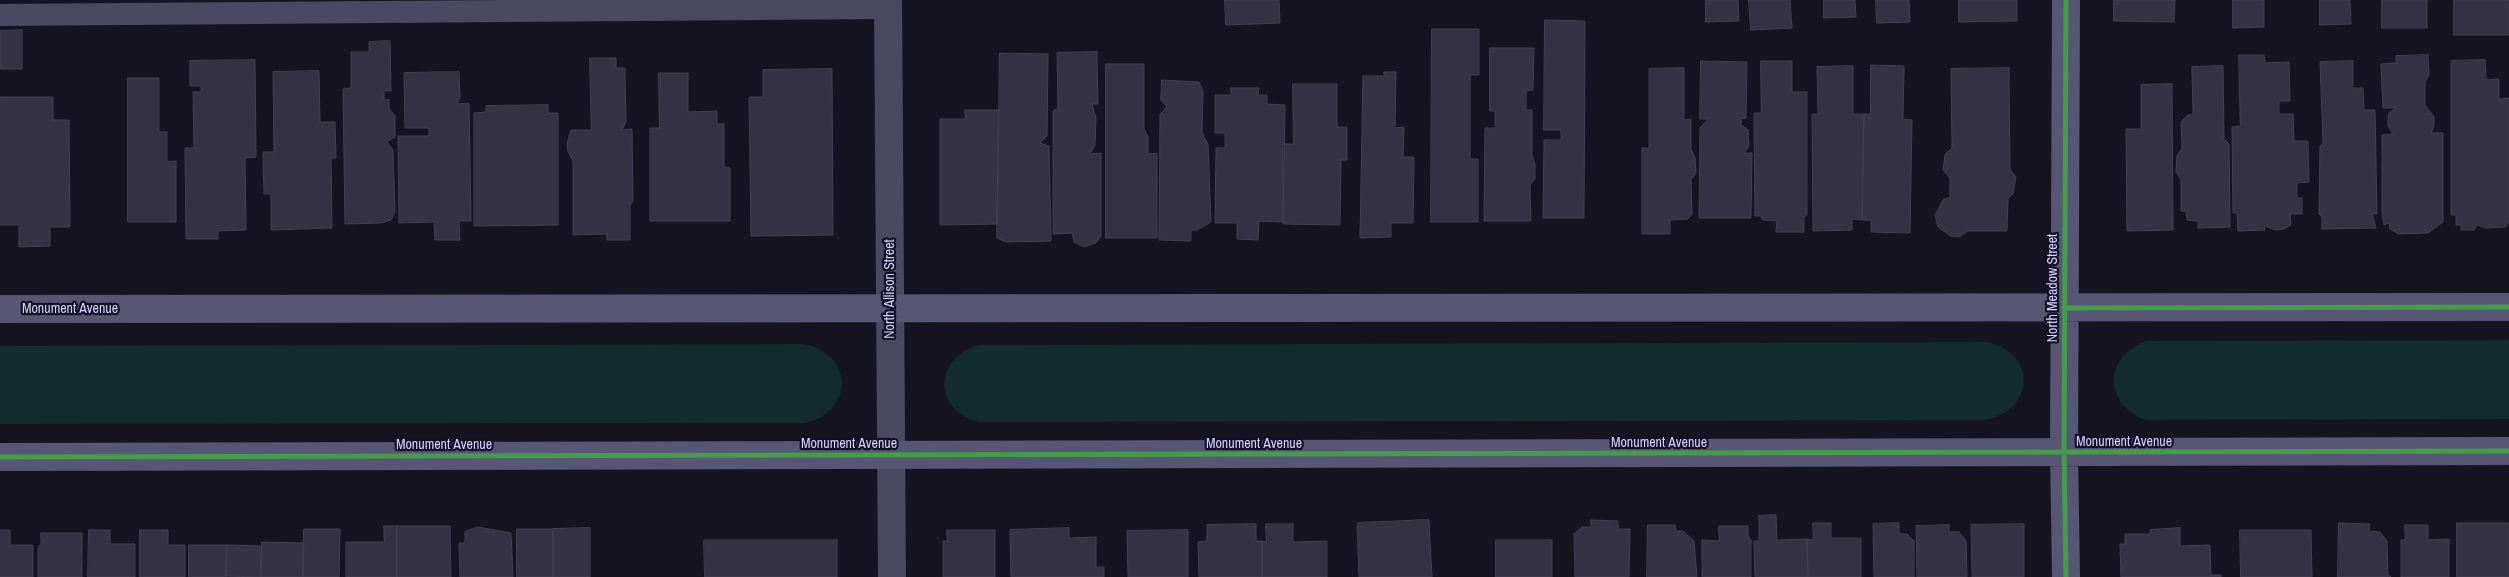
<!DOCTYPE html>
<html>
<head>
<meta charset="utf-8">
<style>
	body { margin:0 }
	canvas { display:block; background:#161421 }
</style>
</head>
<body>
<canvas width="2509" height="577"></canvas>
<script>
const context = document.querySelector('canvas').getContext('2d');
context.lineJoin = 'round';
function fillPath(path, color) { context.fillStyle = color; context.fill(path, 'evenodd'); }
function strokePath(path, color, width, dash) { context.strokeStyle = color; context.lineWidth = width; context.lineCap = dash ? 'butt' : 'round'; context.setLineDash(dash || []); context.stroke(path); }
function label(font, color, halo, rows, align = 'center') {
  context.font = font + ' "Archivo Narrow",sans-serif'; context.lineWidth = 4.5; context.setLineDash([]); context.textBaseline = 'middle'; context.strokeStyle = halo; context.fillStyle = color; for (const [text, x, y, turn = 0] of rows) {
    context.save(); context.translate(x, y); context.rotate((+turn || 0) * Math.PI / 180); context.textAlign = isNaN(turn) ? turn : align; if (halo) context.strokeText(text, 0, 0); context.fillText(text, 0, 0); context.restore();
  }
}
fillPath(new Path2D(`
	M2509 340V419L2146 420C2103 403 2103 358 2146 341Z
	M1986 342C2037 352 2036 410 1985 420L979 422C932 410 934 358 979 345Z
	M804 344C855 355 854 413 804 423L0 424V346Z`), '#132c2d');
const building = new Path2D(`
	M1225 0H1279L1280 23 1226 25Z
	M1706 0H1738L1739 21 1706 22Z
	M1749 0H1790L1792 28 1751 30Z
	M1824 0H1855L1856 17 1824 18Z
	M1876 0H1909L1910 22 1877 23Z
	M1959 0H2017V21L1959 22Z
	M2114 0H2175L2174 22 2114 21Z
	M2233 0H2264V27L2233 28Z
	M2320 0H2350L2351 24 2320 25Z
	M2382 0H2427V28H2382Z
	M2454 0H2509V35H2454Z
	M1545 20 1585 21 1584 218H1543L1544 140H1561V130H1544Z
	M1432 29H1479V75H1470V159H1478V222H1431Z
	M22 30V69H0V31Z
	M390 41 391 91H384V100L389 99V108L395 116V137L387 142 393 150 395 212 391 220 382 223 345 224 343 89 351 88V52H369V42Z
	M1490 48H1534L1533 90 1526 91V110H1532V156L1535 164V179L1530 185 1531 221H1484L1485 128H1495V111H1490Z
	M1097 52 1098 104H1092L1096 118 1095 145 1090 154 1101 153V236L1096 243 1084 247 1074 242 1072 233 1053 234V111L1058 108 1057 53Z
	M1000 53 1048 54 1047 136 1040 143 1049 146 1051 241 1006 242 997 238Z
	M2239 55H2264L2265 63 2289 62 2290 101H2279V114H2293L2294 141H2308L2309 182 2297 183V198H2302V214H2290L2291 225 2284 229 2276 230 2264 226 2265 230 2238 231 2237 213H2233L2232 127 2240 126Z
	M2428 55 2429 75 2425 82V105L2434 117V126L2431 133H2443V222L2428 233 2399 234 2390 229 2389 223 2384 225 2382 213V135L2393 134 2388 126V119L2389 113 2396 108H2383L2381 64 2396 63V56Z
	M590 58H616V68H625L626 122 622 130 632 129 633 200 630 206V240H607V234L573 235V161L568 152 567 144 571 130H591Z
	M255 60 256 157 245 158 246 230 218 231V239H186L185 148H194L193 92H201V86H190V61Z
	M2485 60 2486 80 2499 79V99L2509 98V222L2505 227 2486 228 2477 225 2474 230H2461V225H2456V215H2451V61Z
	M1701 61 1747 62 1746 118 1741 119V125L1748 130 1749 146 1744 153H1752L1751 218H1699L1700 128 1708 119H1700Z
	M1761 61H1792V92H1807V215L1804 217V232H1776L1777 221 1763 220 1760 216H1755L1754 113H1761Z
	M2353 61V88H2363L2364 110H2375L2377 214 2372 213 2376 228 2322 229V217L2319 214 2320 146 2323 143 2320 62Z
	M1106 64H1144V129L1148 137V154L1157 153V238H1106Z
	M1871 65 1904 66 1903 119 1912 120 1910 233 1871 232V220H1862L1864 114H1870Z
	M1853 66V114H1864L1862 220 1852 219V230L1813 231 1812 114H1818L1817 67Z
	M2223 66 2224 139 2229 144 2230 227 2198 228V221L2187 220 2186 211H2181V180L2176 172 2177 155 2182 149 2181 122 2188 115 2193 114 2192 67Z
	M1684 68V120L1691 119V149L1695 157 1696 174 1691 179 1692 214 1688 219 1670 220V234H1642V148H1649V69Z
	M2009 68 2010 170 2016 177 2013 194 2008 198 2007 231H1968L1959 237 1951 236 1938 227 1935 215 1943 200 1950 197V178L1943 170 1945 154 1952 148 1951 69Z
	M832 69 833 235 751 236 749 97H763V70Z
	M319 71 320 122H335L336 158H331L332 228 271 230V194H264L263 152H274L273 72Z
	M459 72 460 97 457 104 469 103 471 221H459L460 240H435L434 222 399 223 398 136H429V128H405L404 73Z
	M1384 72H1396L1395 128 1404 127 1403 157H1414L1413 223H1391V237L1360 238 1363 76H1384Z
	M659 73H688V112L717 111V124H724V167L730 168V221H650V128H659Z
	M128 78H159V132H167V162L176 161V222H128Z
	M1162 80 1199 82 1203 91 1202 133 1208 144 1211 222 1197 230H1191V241L1159 240 1160 114 1167 107 1161 100Z
	M1293 84H1337V127H1347V160H1341L1340 225 1283 224V144H1293Z
	M2172 84 2173 230 2127 231 2126 129H2141V85Z
	M1231 88H1259L1258 95H1267V104L1285 105 1283 222 1259 221 1258 240 1237 239V223H1215L1216 148H1225V133H1215V95H1231Z
	M0 97H53V120H69L70 227H50V246L19 247V225H0Z
	M548 105V113H558V225L474 226V113L486 112V106Z
	M965 110H999L997 224 940 225V119H965Z
	M1776 515 1777 540 1807 539 1808 577H1755L1754 541H1759V516Z
	M1429 520 1432 577H1359L1357 523Z
	M1591 520 1618 521V529H1630L1629 577H1575L1574 534 1582 527H1591Z
	M1813 523H1831V538H1861V577H1808L1807 539 1813 540Z
	M1899 523V534H1907L1914 541V577H1874L1873 524Z
	M2339 523 2370 524 2369 531 2380 532 2387 541 2388 574 2391 577H2338Z
	M2457 523H2509V577H2457Z
	M1256 524V541H1262V577H1199L1198 542 1207 541V525Z
	M1266 524H1293V542L1327 541V577H1262V541L1266 542Z
	M2024 524V577H1972L1971 525Z
	M1648 525H1675L1676 531H1683L1694 541 1697 577H1647Z
	M1949 525V532H1959L1966 541 1967 577H1917L1916 526Z
	M2405 525H2428V540L2449 539V577H2401V540H2405Z
	M384 526H397V577H346V542H384Z
	M397 526H450L451 577H397Z
	M1719 526H1748V536L1751 540V577H1702V540L1719 541Z
	M478 527 511 533 513 577H460L459 543H465V532Z
	M590 528V577H553V529Z
	M1069 528V538L1096 537V567H1104V577H1011L1010 530Z
	M2180 528V546L2210 545 2211 575H2221V577H2121L2120 544H2125V534H2150V530Z
	M304 529H340L339 577H303Z
	M517 529H553V577H517Z
	M0 530H10V545H33V577H0Z
	M89 530H110V544H135V577H88Z
	M140 530H168V545H185V577H140Z
	M947 530H995V577H943V541H947Z
	M1188 530V577H1128L1127 531Z
	M2240 530H2311L2312 577H2241Z
	M41 533H82V577H38V549L41 543Z
	M704 540H837V577H705Z
	M1496 540H1552V577H1496Z
	M262 542 304 543 303 577H261Z
	M189 545H227L226 577H189Z
	M227 545 262 546 261 577 226 576Z`);
fillPath(building, '#343243');
strokePath(building, '#433f54', 1);
strokePath(new Path2D(`
	M0 15 888 8`), '#4a4962', 22);
strokePath(new Path2D(`
	M888 0 892 577`), '#4a4962', 28);
strokePath(new Path2D(`
	M0 309 2509 307
	M0 457 2509 451
	M2066 577 2064 453 2066 0`), '#575674', 28);
strokePath(new Path2D(`
	M2064 308 2509 307
	M0 457 2509 451
	M2066 577 2064 453 2066 0`), '#469c4c', 5);
label('14px', '#d9d4ff', '#130f26', [
	["North Meadow Street",2053,288,-90],
	["North Allison Street",890,289,-90],
	["Monument Avenue",70,309],
	["Monument Avenue",2124,442],
	["Monument Avenue",1659,443],
	["Monument Avenue",849,444],
	["Monument Avenue",1254,444],
	["Monument Avenue",444,445]
]);
</script>
</body>
</html>
